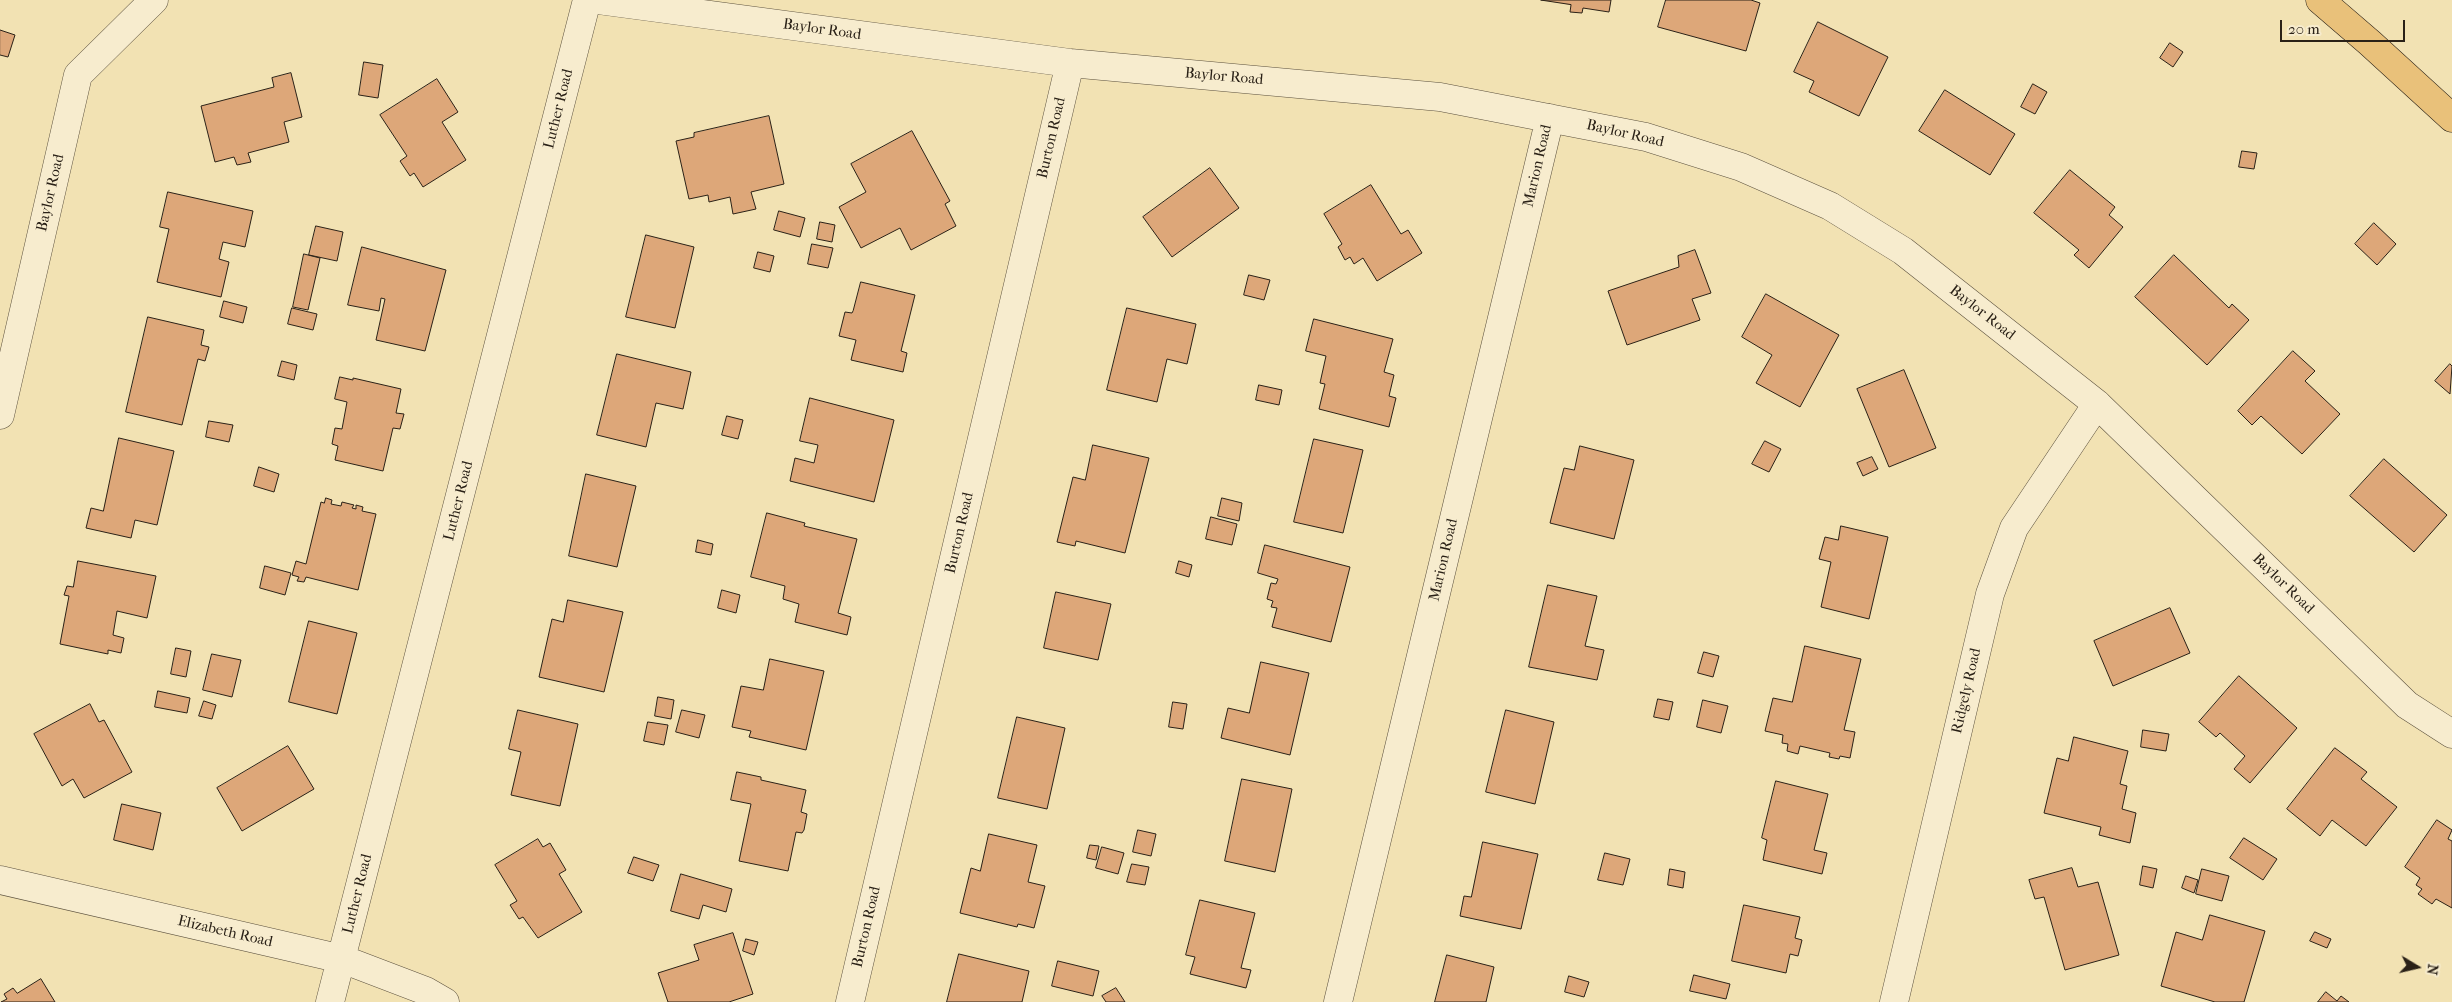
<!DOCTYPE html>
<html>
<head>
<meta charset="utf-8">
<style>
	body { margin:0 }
	#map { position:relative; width:2452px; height:1002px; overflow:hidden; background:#f2e2b3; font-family:"IM FELL French Canon",serif }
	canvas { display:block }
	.north { position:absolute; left:2392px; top:942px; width:50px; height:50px; -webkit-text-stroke:4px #f7ecce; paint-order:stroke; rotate:99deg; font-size:14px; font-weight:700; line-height:20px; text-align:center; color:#2a2117 }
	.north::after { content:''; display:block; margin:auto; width:18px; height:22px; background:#2a2117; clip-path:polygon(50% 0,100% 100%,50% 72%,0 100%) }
	.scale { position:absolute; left:2280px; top:20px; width:125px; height:22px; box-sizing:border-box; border:2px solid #2a2117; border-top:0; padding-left:6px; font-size:15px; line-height:18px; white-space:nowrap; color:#2a2117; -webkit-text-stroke:4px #f7ecce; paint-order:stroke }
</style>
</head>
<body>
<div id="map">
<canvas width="2452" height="1002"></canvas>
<div class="north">N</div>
<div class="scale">20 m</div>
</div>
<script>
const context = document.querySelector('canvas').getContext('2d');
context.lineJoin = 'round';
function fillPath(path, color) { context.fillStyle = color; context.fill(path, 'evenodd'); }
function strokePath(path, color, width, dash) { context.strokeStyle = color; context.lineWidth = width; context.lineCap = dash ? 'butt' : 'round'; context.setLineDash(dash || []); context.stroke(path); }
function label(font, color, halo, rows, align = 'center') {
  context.font = font + ' "IM FELL French Canon",serif'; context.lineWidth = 4.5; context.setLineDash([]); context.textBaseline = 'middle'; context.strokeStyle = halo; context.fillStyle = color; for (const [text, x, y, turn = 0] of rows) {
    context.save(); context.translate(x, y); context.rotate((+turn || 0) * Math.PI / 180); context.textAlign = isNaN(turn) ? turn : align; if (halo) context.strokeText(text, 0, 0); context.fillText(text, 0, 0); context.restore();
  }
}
const building = new Path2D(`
	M1541 0H1611L1609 12 1583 8 1582 13 1570 12 1571 5Z
	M1666 0H1751L1760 3 1746 51 1658 27Z
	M1818 22 1888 57 1859 116 1809 92 1814 81 1794 72Z
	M0 30 15 35 8 57 0 55Z
	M2170 43 2183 52 2173 67 2160 58Z
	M364 62 383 65 378 98 359 95Z
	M291 73 302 117 284 122 289 142 248 153 251 162 237 165 234 157 215 162 201 106 274 87 272 78Z
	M437 79 458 112 442 122 466 160 423 187 414 173 410 176 400 161 407 156 380 115Z
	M2033 84 2047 92 2035 114 2021 107Z
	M1945 90 2015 134 1990 175 1919 131Z
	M769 116 784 184 751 192 756 209 733 214 730 197 709 202 708 195 689 199 676 141 694 137V133Z
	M912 131 950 201 945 204 956 226 911 250 900 228 861 248 839 207 866 192 851 164Z
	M2242 151 2257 153 2254 169 2239 167Z
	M1210 168 1239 208 1172 257 1143 217Z
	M2070 170 2115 207 2109 215 2123 227 2089 268 2074 255 2079 250 2034 213Z
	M1371 185 1401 234 1408 230 1422 253 1377 281 1363 258 1354 264 1350 257 1345 260 1338 247 1342 244 1324 214Z
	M168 192 253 211 245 247 223 242 219 259 229 262 221 297 157 282 169 229 160 227Z
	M779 211 805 218 800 237 774 230Z
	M820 222 835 225 832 242 817 239Z
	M2374 223 2396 244 2377 265 2355 244Z
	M316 226 343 232 337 261 309 255Z
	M646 235 694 247 675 328 626 317Z
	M812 244 833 248 828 268 808 264Z
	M362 247 446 270 425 351 376 340 385 299 381 298 379 311 348 305Z
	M1695 250 1711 293 1692 299 1700 320 1627 345 1608 291 1679 267 1678 256Z
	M758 252 774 256 770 272 754 268Z
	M304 254 320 258 308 310 293 307Z
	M2174 255 2229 308 2232 304 2249 320 2207 365 2135 297Z
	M1249 275 1270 280 1264 300 1244 295Z
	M861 282 915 295 901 351 907 353 903 372 851 360 856 340 839 336 845 312 852 313 853 311Z
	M1766 294 1839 335 1800 407 1756 383 1772 355 1742 337Z
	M224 301 247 307 243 323 220 317Z
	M292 308 317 314 313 330 288 324Z
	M1127 308 1196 324 1187 364 1167 359 1157 402 1107 390Z
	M148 317 204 330 201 345 209 347 205 361 198 359 182 425 126 412Z
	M1314 319 1393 339 1384 372 1394 375 1389 396 1396 398 1389 427 1319 409 1325 384 1320 383 1326 356 1306 351Z
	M2293 351 2315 371 2305 381 2340 414 2302 454 2261 416 2252 425 2238 411Z
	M617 354 691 372 683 409 656 403 646 447 597 435Z
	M282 361 297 365 294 380 278 376Z
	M2450 364 2452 366 2450 394 2435 381Z
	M1904 370 1936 448 1889 467 1857 389Z
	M340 377 353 380V378L401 389 396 413 404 414 400 429 393 428 383 471 335 460 338 446 332 444 335 428 342 429 347 402 335 399Z
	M1259 385 1282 390 1279 405 1256 400Z
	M810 398 894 420 874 502 790 481 795 458 814 463 818 445 800 441Z
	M727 416 743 420 738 439 722 435Z
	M209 421 233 425 229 442 206 437Z
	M119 438 174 451 157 525 135 520 131 538 86 528 91 508 103 511Z
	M1314 439 1363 450 1343 533 1294 522Z
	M1765 441 1781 449 1769 472 1752 464Z
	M1093 445 1149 458 1125 553 1076 541 1075 546 1057 542 1073 477 1085 480Z
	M1580 446 1634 460 1614 539 1550 523 1564 468 1574 470Z
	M1872 457 1878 469 1863 476 1857 463Z
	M2384 459 2447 515 2414 552 2350 496Z
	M259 467 279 474 274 492 254 486Z
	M586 474 636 486 617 567 569 556Z
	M326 498 332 500 331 504 341 506 342 502 354 505 352 508 356 509V505L363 507 362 511 376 514 358 590 306 577 304 582 297 581 299 577 292 575 296 561 306 564 321 502 324 503Z
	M1222 498 1242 503 1239 521 1218 516Z
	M767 513 805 523 804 526 857 539 838 613 851 617 847 635 795 622 799 604 783 599 785 586 751 577Z
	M1211 517 1237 524 1232 545 1206 539Z
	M1841 526 1888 537 1869 619 1821 607 1831 562 1819 559 1825 537 1838 540Z
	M698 540 713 544 711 555 696 552Z
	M1265 545 1350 567 1331 642 1272 627 1277 608 1271 607 1273 601 1267 599 1271 583 1276 584 1278 579 1258 573Z
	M78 561 156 576 147 618 117 611 113 635 124 638 121 653 108 650V654L60 644 69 596 64 595 67 586 73 587Z
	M1179 561 1192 565 1189 577 1176 573Z
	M265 566 291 573 285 595 260 588Z
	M1548 585 1597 596 1585 646 1604 650 1597 680 1529 667Z
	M722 590 740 595 736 613 718 608Z
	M1056 592 1111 604 1098 660 1044 648Z
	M568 600 623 612 604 692 539 677 552 619 563 622Z
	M2170 608 2190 653 2113 686 2094 641Z
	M309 621 357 633 337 714 289 702Z
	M1805 646 1861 659 1844 730 1855 732 1850 758 1840 756 1839 759 1829 757 1830 753 1800 746 1798 754 1787 751 1788 744 1782 743 1783 735 1765 731 1773 698 1792 702Z
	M176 648 191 651 186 677 171 674Z
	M1704 652 1719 656 1713 677 1698 673Z
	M212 654 241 660 232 697 203 690Z
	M770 659 824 671 806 750 749 737 751 731 732 727 741 686 763 690Z
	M1261 662 1309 673 1290 755 1221 738 1228 708 1249 713Z
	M2239 676 2297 728 2250 783 2234 769 2245 756 2220 733 2216 737 2199 722Z
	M158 691 190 698 187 713 155 707Z
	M658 697 674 700 671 719 655 716Z
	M1658 699 1673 702 1669 720 1654 717Z
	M1703 700 1728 706 1721 733 1697 727Z
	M204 701 216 705 212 719 199 716Z
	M1173 702 1187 704 1183 729 1169 727Z
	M90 704 99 722 104 720 132 772 84 798 73 779 62 786 34 734Z
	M518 710 578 724 560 806 511 795 521 752 509 749Z
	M682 710 705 715 699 738 676 732Z
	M1506 710 1554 722 1535 804 1486 792Z
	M1017 717 1065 728 1047 809 998 798Z
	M648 722 668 725 664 745 644 741Z
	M2143 730 2169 734 2166 751 2141 747Z
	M2074 737 2128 751 2120 784 2127 786 2122 809 2136 813 2130 843 2099 835 2101 827 2044 813 2057 758 2068 761Z
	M288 746 314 789 242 831 217 788Z
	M2335 748 2367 772 2361 779 2397 807 2366 846 2332 820 2320 836 2287 809Z
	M737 772 761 777V780L806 790 801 812 807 814 804 830 802 833 796 832 788 871 739 861 751 804 731 800Z
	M1242 779 1292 789 1275 872 1225 861Z
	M1776 781 1828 794 1814 850 1827 853 1822 874 1763 860 1767 840 1762 838Z
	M122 804 161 813 153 850 114 840Z
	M2437 820 2452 830 2448 839 2452 841V908L2436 899 2432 904 2418 894 2422 889 2416 885 2420 878 2405 867Z
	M1138 830 1156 834 1151 856 1133 852Z
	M989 834 1037 845 1028 882 1045 886 1034 928 1018 924 1017 927 960 913 971 868 980 871Z
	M2244 838 2277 859 2263 880 2230 858Z
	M538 839 543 847 550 843 566 870 559 874 582 912 538 938 523 917 519 919 510 905 517 901 495 865Z
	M1483 842 1538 854 1521 929 1460 916 1464 896 1471 897Z
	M1090 845 1099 846 1096 860 1087 858Z
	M1102 847 1124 853 1118 874 1096 868Z
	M1605 853 1630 859 1623 885 1598 880Z
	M634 857 659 865 653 881 628 873Z
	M1132 864 1149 867 1145 885 1127 882Z
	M2143 866 2157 869 2153 888 2140 885Z
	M2072 868 2078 887 2098 882 2119 955 2065 970 2044 897 2035 899 2029 880Z
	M1670 869 1685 872 1683 888 1668 885Z
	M2202 869 2229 876 2222 901 2196 894Z
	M681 874 732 889 726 912 703 905 699 919 671 911Z
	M2186 876 2198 880 2194 893 2182 888Z
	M1200 900 1255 913 1241 968 1251 970 1246 988 1190 974 1195 957 1186 955Z
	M1744 905 1800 917 1795 938 1802 940 1798 956 1790 954 1786 973 1732 961Z
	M2210 915 2265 931 2244 1002H2215L2161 986 2176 932 2202 940Z
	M2315 932 2331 939 2327 948 2310 941Z
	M733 933 753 994 729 1002H668L658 973 699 960 694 945Z
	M746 939 758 942 754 955 743 951Z
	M959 954 1029 971 1022 1002H947Z
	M1447 955 1494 967 1486 1002H1435Z
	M1058 961 1099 971 1093 996 1052 986Z
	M1694 975 1730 984 1726 999 1690 991Z
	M1569 976 1589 982 1584 997 1565 992Z
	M41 979 55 1002H1L7 999 4 994 13 988 17 993Z
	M1116 988 1125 1002H1106L1102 996Z
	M2326 992 2337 1001 2341 996 2349 1002H2318Z`);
fillPath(building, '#dda779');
strokePath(building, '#2a2117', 1);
const minor = new Path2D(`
	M598 0 1070 63 1440 97 1646 137 1741 167 1830 206 1903 251 2097 404 2407 705 2452 734
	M0 415 78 75 154 0
	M0 880 342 959 426 991 445 1002
	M330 1002 587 0
	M850 1002 1070 63
	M1338 1002 1550 118
	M1894 1002 1990 594 2014 528 2097 404`);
const motorway = new Path2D(`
	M2320 0 2370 43 2452 118`);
strokePath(minor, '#5c513e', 29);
strokePath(motorway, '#2a2117', 29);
strokePath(minor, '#f7ecce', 28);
strokePath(motorway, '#e9c17a', 28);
label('15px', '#2a2117', '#f7ecce', [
	["Baylor Road",822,30,8],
	["Baylor Road",1224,77,5],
	["Luther Road",559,109,-76],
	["Baylor Road",1625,134,13],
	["Burton Road",1052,138,-77],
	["Marion Road",1538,166,-77],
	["Baylor Road",51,193,-77],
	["Baylor Road",1982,313,38],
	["Luther Road",459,501,-76],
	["Burton Road",960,533,-77],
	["Marion Road",1444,560,-77],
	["Baylor Road",2283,584,44],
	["Ridgely Road",1967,691,-77],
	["Luther Road",358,894,-76],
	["Burton Road",867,927,-77],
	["Elizabeth Road",225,932,13]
]);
</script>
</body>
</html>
